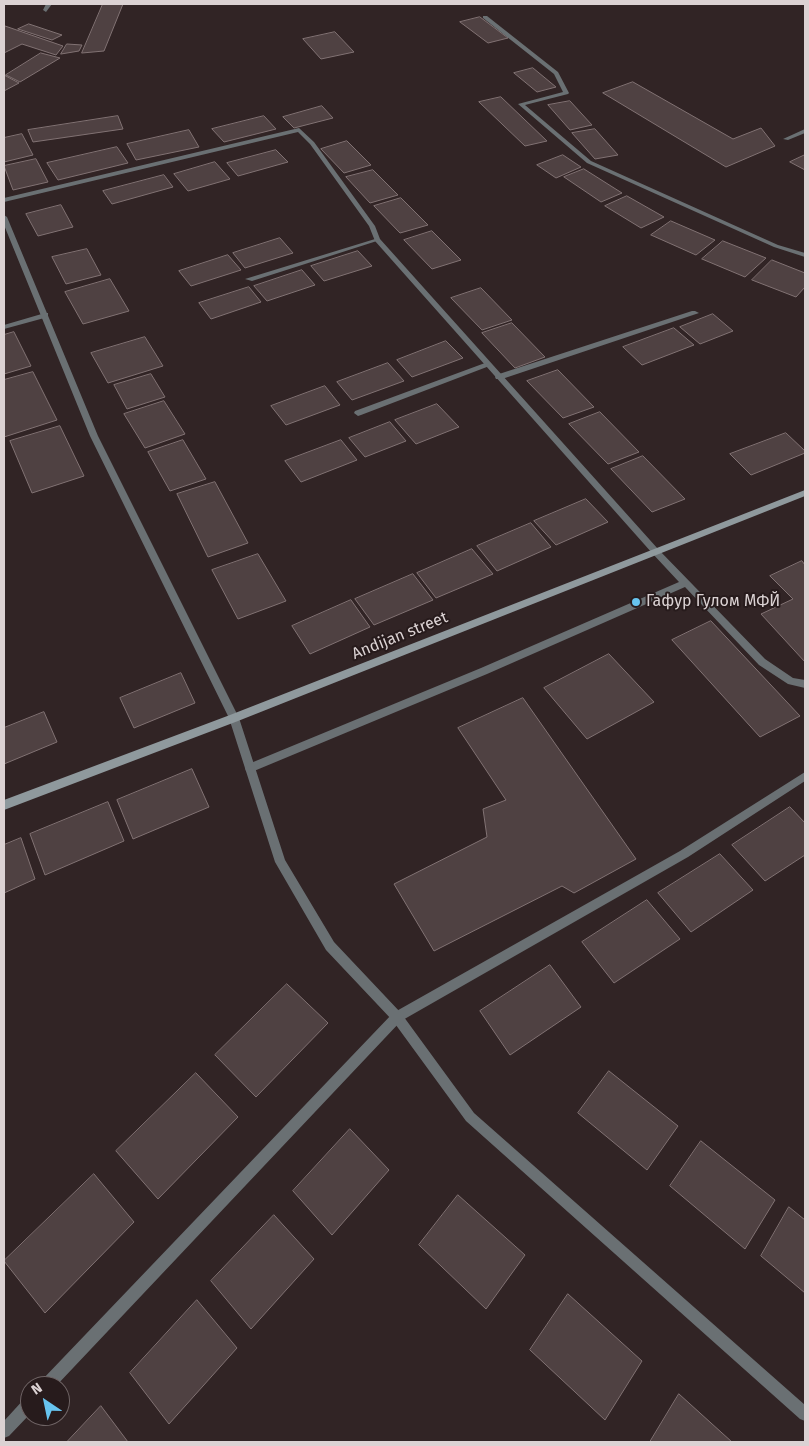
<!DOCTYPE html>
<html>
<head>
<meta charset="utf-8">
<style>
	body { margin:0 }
	#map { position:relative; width:809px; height:1446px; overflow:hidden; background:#312425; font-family:"Fira Sans",sans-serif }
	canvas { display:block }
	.frame { position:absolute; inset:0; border:5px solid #dbd2d3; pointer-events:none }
	.north { position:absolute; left:20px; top:1376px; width:50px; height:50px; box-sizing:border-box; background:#271b1c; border:1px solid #6f6465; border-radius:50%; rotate:326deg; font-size:14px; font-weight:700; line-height:20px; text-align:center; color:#dbd2d3 }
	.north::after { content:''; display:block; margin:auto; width:18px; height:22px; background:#67c4ef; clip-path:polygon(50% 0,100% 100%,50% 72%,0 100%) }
</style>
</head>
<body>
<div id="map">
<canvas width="809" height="1446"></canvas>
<div class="frame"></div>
<div class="north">N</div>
</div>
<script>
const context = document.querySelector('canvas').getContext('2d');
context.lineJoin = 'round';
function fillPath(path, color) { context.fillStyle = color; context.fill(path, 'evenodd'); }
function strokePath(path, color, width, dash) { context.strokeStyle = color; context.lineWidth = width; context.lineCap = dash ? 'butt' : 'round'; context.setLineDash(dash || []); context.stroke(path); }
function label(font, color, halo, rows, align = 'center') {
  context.font = font + ' "Fira Sans",sans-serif'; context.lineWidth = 4; context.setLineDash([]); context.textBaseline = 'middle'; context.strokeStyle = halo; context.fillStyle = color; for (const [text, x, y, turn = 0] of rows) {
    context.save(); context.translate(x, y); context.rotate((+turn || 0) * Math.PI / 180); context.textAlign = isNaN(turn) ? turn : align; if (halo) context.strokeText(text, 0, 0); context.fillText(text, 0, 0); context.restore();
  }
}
const building = new Path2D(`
	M103 4H123L104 51 82 53Z
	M480 17 508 38 488 43 460 22Z
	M29 24 62 35 52 40 18 29Z
	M5 26 63 46 56 55 22 44 4 53Z
	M335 32 354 52 321 59 303 39Z
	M67 44 82 45 79 51 61 54Z
	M41 53 60 58 20 82 6 75Z
	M533 68 556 87 537 92 514 73Z
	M4 75 19 83 4 91Z
	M633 82 733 139 761 128 775 146 726 167 603 93Z
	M501 97 547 141 525 146 479 102Z
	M570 101 592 125 570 130 548 105Z
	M322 106 333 118 294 128 283 117Z
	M118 116 123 129 33 142 28 130Z
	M264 116 276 129 224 142 212 129Z
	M595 129 618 155 595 159 572 133Z
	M189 130 199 147 136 160 127 144Z
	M22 134 33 155 4 162V138Z
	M347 141 371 165 344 173 321 149Z
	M117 147 128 163 58 180 47 163Z
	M276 150 288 162 238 176 227 163Z
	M563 155 581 167 556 178 537 165Z
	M805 155V170L790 162Z
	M36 159 48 182 13 190 4 166Z
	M215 162 230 179 188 191 174 174Z
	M584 169 622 193 601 202 564 177Z
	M373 170 398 195 370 203 346 177Z
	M164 175 173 187 112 204 103 191Z
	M627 196 664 217 641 228 605 206Z
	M401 198 428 225 400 233 374 206Z
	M61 205 73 227 38 236 26 214Z
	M671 221 715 240 696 255 651 235Z
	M432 231 461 260 432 269 404 240Z
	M280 238 293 253 245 268 233 253Z
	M723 241 766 258 745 277 702 259Z
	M87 249 101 275 66 284 52 257Z
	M358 251 372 266 324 281 311 266Z
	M228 255 241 270 191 286 179 271Z
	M772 260 805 273V287L796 297 752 280Z
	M302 270 315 285 267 301 254 286Z
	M110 279 129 311 83 324 65 292Z
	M249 287 261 302 211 319 199 303Z
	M481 288 512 320 482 330 451 298Z
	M713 314 733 331 700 344 680 327Z
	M512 323 545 357 515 368 482 333Z
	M674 328 694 345 642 365 623 347Z
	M14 332 31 366 4 374V335Z
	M145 337 163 366 108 383 91 353Z
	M446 341 463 358 412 377 397 360Z
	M388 363 404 381 352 400 337 382Z
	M558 370 594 407 563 418 527 381Z
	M33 372 57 420 4 437V380Z
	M151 374 165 397 127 409 114 385Z
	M325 386 340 405 286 425 271 406Z
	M164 401 185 434 145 448 124 414Z
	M437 404 459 427 416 444 395 420Z
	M600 412 639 452 608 464 569 424Z
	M390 422 406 441 365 457 349 438Z
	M60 426 84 476 32 493 10 441Z
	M786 433 805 451V453L751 475 730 454Z
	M183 440 206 479 170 491 148 452Z
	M341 440 357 460 301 482 285 461Z
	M643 456 685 499 652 512 611 469Z
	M215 482 248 543 208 557 177 494Z
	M586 499 608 522 556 545 534 521Z
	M531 523 551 547 497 571 477 546Z
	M472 549 493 574 436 598 417 573Z
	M258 554 286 601 238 619 212 570Z
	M802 561 805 565V662L761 614 793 599 770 576Z
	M413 574 433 600 374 625 355 599Z
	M351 600 370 627 310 654 292 626Z
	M711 621 800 716 760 737 672 640Z
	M609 654 654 702 587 739 544 688Z
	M181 673 195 703 134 728 120 698Z
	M523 698 636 859 574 893 562 886 434 951 394 884 487 837 483 809 506 800 458 728Z
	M44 712 57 742 4 764V728Z
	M192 769 209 807 133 839 117 800Z
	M108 802 124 841 45 875 30 834Z
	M790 807 805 823V855L765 881 732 845Z
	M21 838 35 879 4 893V845Z
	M720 854 753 890 691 932 658 893Z
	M647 900 680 939 614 983 582 942Z
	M550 965 581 1007 510 1055 480 1011Z
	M287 984 328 1023 256 1097 215 1055Z
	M609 1071 678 1126 647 1170 578 1113Z
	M196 1073 238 1117 158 1199 116 1151Z
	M350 1129 389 1170 332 1235 293 1191Z
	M701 1141 775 1200 745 1249 670 1186Z
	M94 1174 134 1222 45 1313 4 1261Z
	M458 1195 525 1255 486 1309 419 1245Z
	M789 1207 805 1220V1293L761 1256Z
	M274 1215 314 1259 251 1329 211 1281Z
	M568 1294 642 1361 605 1420 530 1350Z
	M197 1300 237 1348 169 1424 130 1373Z
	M679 1394 732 1442H650Z
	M101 1406 128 1442H67Z`);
fillPath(building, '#4f4142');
strokePath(building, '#817273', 1);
fillPath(new Path2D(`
	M483 16H487L558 72 569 93 568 94 525 105 591 161 778 245 805 253V257L774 247 587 163 518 104 563 92 554 74 483 18Z
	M805 129V133L788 140 783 139Z
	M375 239 380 240 252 281 245 279Z
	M692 311H695L699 313 502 379H496L495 377 496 375Z
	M45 313H48V317L4 329V325Z
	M485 363H488L492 365 361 415 358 416 354 413 355 411Z
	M655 548 658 549 765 659 793 678 805 680V688L788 684 759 665 685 587 487 674 254 771 250 772 246 771 245 768 246 765 481 668 679 582 652 553 651 551 652 549Z
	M805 772V781L688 857 401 1021 56 1386H39L41 1381 393 1013 680 851Z
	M30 1396V1414L9 1436 4 1438V1421L25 1398Z`), '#6a7073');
fillPath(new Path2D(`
	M46 4H52L46 12 43 10Z
	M299 128 314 142 375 226 380 239 658 549 659 551 658 553H652L375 241 369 226 310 144 298 132 4 202V198Z
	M4 215 7 217 98 436 239 718 285 860 334 942 401 1013 474 1113 805 1405V1421L800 1419 466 1121 393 1021 326 950 275 862 229 718 90 436 4 225Z`), '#6a7073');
fillPath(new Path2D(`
	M805 490V496L238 721 4 810V800L230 715Z`), '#8f999d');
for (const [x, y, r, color] of [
	[636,602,5,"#67c4ef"]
]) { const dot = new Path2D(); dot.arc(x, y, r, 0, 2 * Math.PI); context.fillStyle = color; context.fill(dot); strokePath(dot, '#271b1c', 2); }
label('16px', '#dbd2d3', '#271b1c', [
	["Гафур Гулом МФЙ",646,602]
], 'left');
label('16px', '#dbd2d3', '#271b1c', [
	["Andijan street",400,636,-22]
]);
</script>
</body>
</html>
